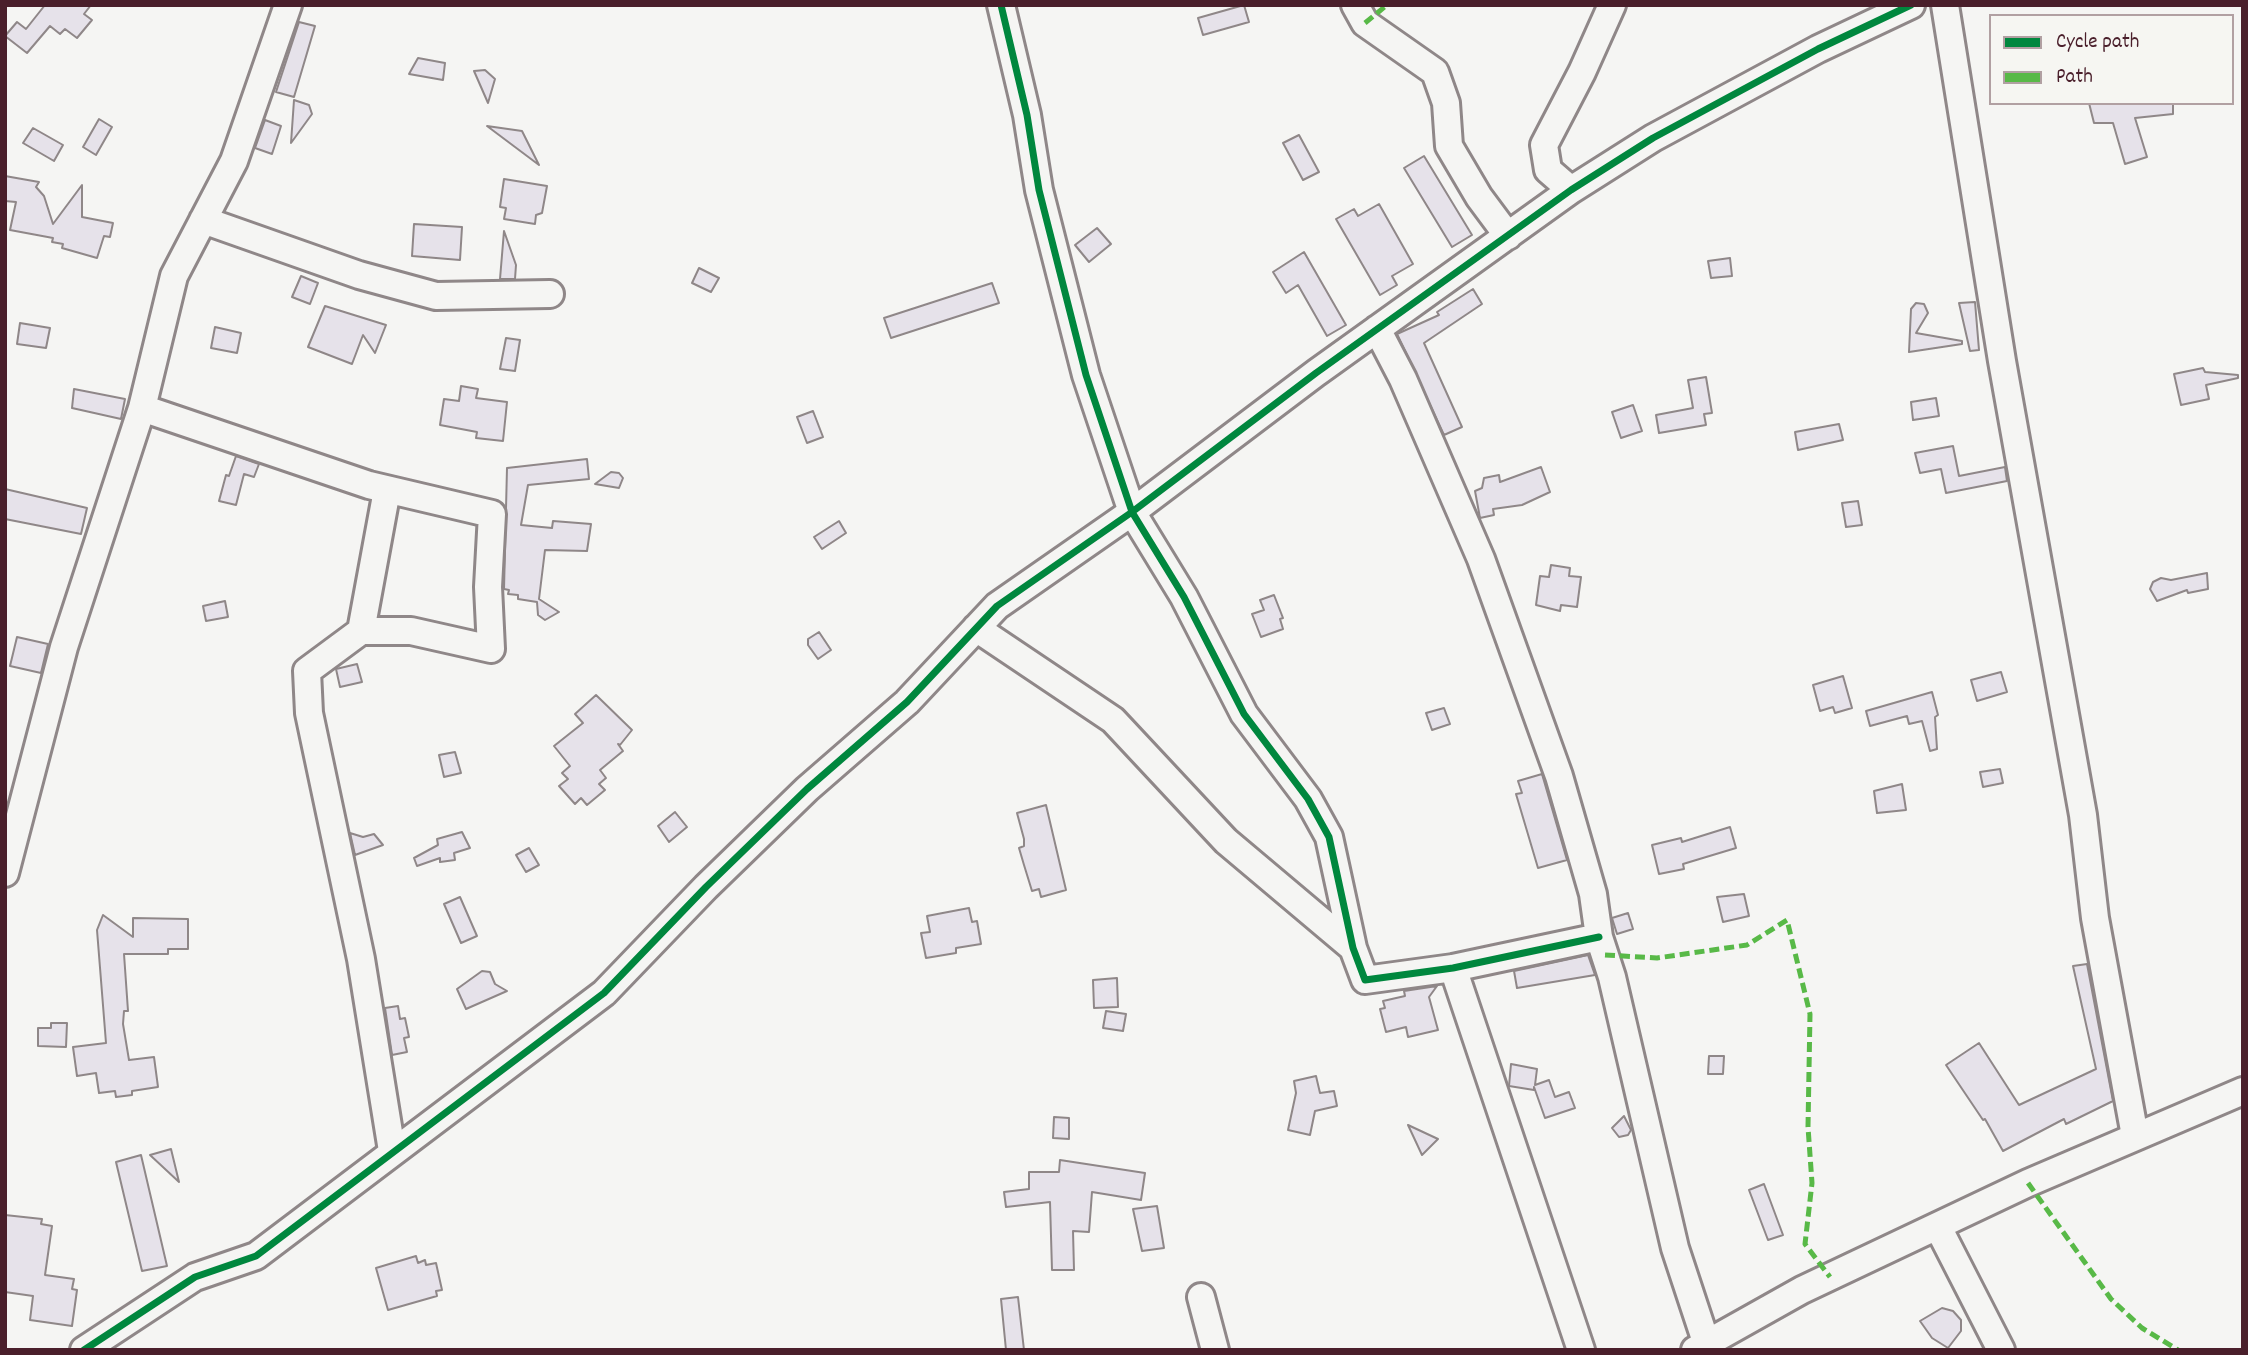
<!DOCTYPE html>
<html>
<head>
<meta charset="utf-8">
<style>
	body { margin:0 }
	#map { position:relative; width:2248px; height:1355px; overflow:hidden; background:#f5f5f3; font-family:Dekko,sans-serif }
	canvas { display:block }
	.frame { position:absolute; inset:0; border:7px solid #4a1f2b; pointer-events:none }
	.legend { position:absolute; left:1989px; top:14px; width:245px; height:91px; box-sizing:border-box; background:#f6f6f2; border:2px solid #b1a0a2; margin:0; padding:9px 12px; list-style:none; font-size:21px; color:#4a1f2b }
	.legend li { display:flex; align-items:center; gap:14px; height:35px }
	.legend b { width:35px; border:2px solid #b1a0a2 }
</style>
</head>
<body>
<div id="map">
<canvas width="2248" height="1355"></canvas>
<div class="frame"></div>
<ul class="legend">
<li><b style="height:9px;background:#00873e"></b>Cycle path</li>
<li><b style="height:9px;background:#58b947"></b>Path</li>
</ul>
</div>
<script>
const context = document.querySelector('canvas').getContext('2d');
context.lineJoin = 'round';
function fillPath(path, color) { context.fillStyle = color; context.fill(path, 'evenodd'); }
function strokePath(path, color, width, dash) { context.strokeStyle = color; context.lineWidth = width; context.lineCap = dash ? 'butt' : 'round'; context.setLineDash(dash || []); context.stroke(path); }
const building = new Path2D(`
	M45 5H91L84 14 92 20 77 38 65 29 60 34 50 26 27 53 5 36 17 22 26 29Z
	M1244 5 1249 22 1203 35 1198 18Z
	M299 22 315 26 294 97 276 92Z
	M418 58 445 63 443 80 409 74Z
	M485 70 495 79 488 103 474 71Z
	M294 100 309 105 312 114 291 143Z
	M2089 103H2173V114L2135 118 2147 157 2125 164 2113 123H2094Z
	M99 119 112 127 96 155 83 147Z
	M265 120 281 126 272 154 255 148Z
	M487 126 522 131 539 165Z
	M33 128 63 145 54 161 23 143Z
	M1299 135 1319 172 1303 180 1283 143Z
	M1424 156 1472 235 1452 247 1404 168Z
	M5 176 39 182 36 187 44 196 53 224 82 185V217L113 223 110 237 104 236 97 258 62 248 63 244 52 242 53 238 10 230 16 202 5 201Z
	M504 179 547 186 542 213 536 215 535 224 504 219 506 208 500 207Z
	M1379 204 1413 264 1392 276 1397 285 1380 295 1336 219 1354 209 1358 216Z
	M414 224 462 227 460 260 412 256Z
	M1097 228 1111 244 1089 262 1075 245Z
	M504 231 516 265 515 279H500Z
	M1304 252 1346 325 1327 336 1298 285 1286 293 1273 272Z
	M1730 258 1732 276 1711 278 1708 261Z
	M699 268 719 278 711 292 692 283Z
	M301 276 318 283 310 304 292 297Z
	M992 283 999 303 891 338 884 318Z
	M1473 289 1482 304 1424 343 1462 427 1444 435 1397 334 1439 315 1437 312Z
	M1975 302 1979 350 1970 351 1959 303Z
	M1916 303 1924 304 1928 313 1916 333 1962 341V344L1909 352 1911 309Z
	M325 306 386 325 375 353 363 335 352 364 308 347Z
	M20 323 50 328 46 348 17 344Z
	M215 327 241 333 237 353 211 348Z
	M506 338 520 340 515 371 500 369Z
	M2203 368 2205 372 2238 375V378L2206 385 2209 399 2181 405 2174 374Z
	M1706 377 1712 413 1704 414 1706 425 1659 433 1656 415 1693 408 1688 380Z
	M461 386 478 389 476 398 507 402 503 441 476 438 477 432 440 425 444 399 459 401Z
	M74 389 125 399 121 419 72 408Z
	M1936 398 1939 416 1913 420 1911 402Z
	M1633 405 1642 431 1621 438 1612 412Z
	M813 411 823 437 807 443 797 417Z
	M1839 424 1843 440 1798 450 1795 432Z
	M1953 446 1959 476 2005 467 2007 481 1946 493 1941 469 1920 473 1915 453Z
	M236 456 259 464 254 477 244 474 236 505 219 501 226 475 229 476Z
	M587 459 589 479 528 485 521 525 552 528 553 521 591 524 587 551 545 550 539 599 559 612 545 620 538 615 537 602 518 599V595L508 594 509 590 504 589 507 468Z
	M1541 467 1550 492 1522 505 1493 509 1494 515 1480 518 1475 491 1482 488 1484 478 1499 475 1500 482Z
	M611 472 619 473 623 478 619 488 595 484Z
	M5 489 87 508 81 534 5 519Z
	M1858 501 1862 525 1846 527 1842 503Z
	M839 521 846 533 822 549 814 537Z
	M1551 565 1570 568 1569 576 1581 577 1577 607 1561 605 1560 611 1536 605 1540 576 1549 577Z
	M2207 573 2208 589 2188 593 2187 590 2157 601 2150 589 2153 582 2161 578 2171 580Z
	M1274 595 1283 618 1280 619 1283 629 1261 637 1252 614 1264 610 1260 600Z
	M225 601 228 617 206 621 203 606Z
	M819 632 831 650 818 659 808 645V639Z
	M17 637 48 644 41 673 10 666Z
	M357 664 362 682 340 687 336 669Z
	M2001 672 2007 692 1977 701 1971 680Z
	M1843 676 1852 708 1835 713 1833 707 1820 711 1813 685Z
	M1932 692 1938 715 1935 717 1937 749 1930 751 1922 721 1909 724 1907 716 1870 726 1866 711Z
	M596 695 632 730 620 745 618 744 623 751 600 770 606 778 599 784 605 790 587 805 581 798 575 804 559 786 568 779 562 773 570 766 554 746 583 723 575 714Z
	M1444 708 1450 724 1432 730 1426 713Z
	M455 752 461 773 444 777 439 755Z
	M2000 769 2003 783 1983 787 1980 772Z
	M1542 774 1567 860 1538 868 1516 794 1522 793 1518 781Z
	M1902 784 1906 810 1877 813 1874 791Z
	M1046 805 1066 890 1041 897 1039 889 1032 891 1024 865 1019 848 1024 846V839L1017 813Z
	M675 812 687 827 669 842 658 826Z
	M1730 827 1736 848 1683 864 1684 869 1659 874 1652 845 1681 838 1682 842Z
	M462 832 470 848 454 853 455 860 440 862V858L417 866 414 858 438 845 437 839Z
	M350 833 363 837 374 834 383 845 355 855Z
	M529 848 539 865 526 872 516 855Z
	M1744 894 1749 916 1723 922 1717 897Z
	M460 897 477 936 461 943 444 904Z
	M969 908 972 922 977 921 981 944 956 948V953L926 958 921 933 930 932 927 916Z
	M1628 913 1633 929 1617 934 1612 918Z
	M103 915 133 937V918L188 919V949H168V954H124L128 1011H124L123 1024 129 1060 154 1057 158 1087 132 1091V1095L116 1097 115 1091 99 1093 96 1073 77 1076 73 1047 106 1043 97 930Z
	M1588 955 1595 975 1517 988 1514 971Z
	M2087 964 2113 1101 2066 1124 2064 1119 2003 1151 1985 1119 1983 1120 1946 1065 1979 1043 2019 1105 2096 1069 2073 966Z
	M482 971 490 972 495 984 507 991 466 1009 457 989Z
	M1117 978 1118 1007 1094 1008 1093 980Z
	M1437 986 1429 997 1438 1030 1408 1037 1406 1027 1386 1032 1380 1009 1385 1008 1383 1001 1405 996 1404 991Z
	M398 1006 400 1019 405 1018 409 1037 404 1038 407 1052 392 1055 385 1008Z
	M1106 1011 1126 1014 1123 1031 1103 1028Z
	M51 1023H67L66 1047 38 1046V1028H51Z
	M1709 1056H1724L1723 1074H1708Z
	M1511 1064 1537 1069 1535 1085 1549 1080 1555 1097 1569 1092 1575 1108 1545 1118 1534 1087V1090L1509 1086Z
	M1316 1076 1320 1093 1334 1091 1337 1106 1315 1111 1310 1135 1288 1130 1296 1093 1294 1081Z
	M1624 1116 1631 1130 1628 1135 1619 1137 1612 1128Z
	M1054 1117 1069 1118V1139L1053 1138Z
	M1408 1125 1438 1139 1422 1155Z
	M171 1149 179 1182 150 1155Z
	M141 1155 167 1266 142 1271 116 1162Z
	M1060 1160 1145 1173 1141 1200 1092 1192 1089 1232 1073 1231 1074 1270H1052L1050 1202 1006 1207 1004 1192 1029 1189V1172H1059Z
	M1764 1184 1783 1235 1768 1240 1749 1190Z
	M1157 1206 1164 1248 1142 1251 1133 1209Z
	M5 1215 42 1219 41 1224 52 1226 45 1275 74 1279 72 1289 77 1290 72 1326 30 1320 33 1296 5 1292Z
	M416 1256 418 1263 425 1260 426 1265 436 1263 442 1290 436 1291 437 1296 388 1310 376 1268Z
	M1018 1297 1024 1350H1006L1001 1299Z
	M1942 1308 1953 1311 1961 1320V1331L1948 1348 1932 1338 1920 1321Z`);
fillPath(building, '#e6e2ea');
strokePath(building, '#8f8788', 2);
const minor = new Path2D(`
	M1001 5 1027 115 1039 190 1086 375 1132 512 1184 597 1244 714 1308 799 1329 837 1353 948 1365 980 1453 968 1599 937
	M1355 5 1365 23 1435 72 1446 103 1449 146 1479 197 1508 236
	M1945 5 2002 361 2083 815 2095 918 2135 1136
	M1571 190 1548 170 1544 145 1582 72 1612 5
	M203 220 359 275 436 296 550 294
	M1377 329 1403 379 1481 559 1559 776 1593 894 1599 937 1612 977 1675 1248 1706 1342
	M142 408 369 485 492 514 488 587 491 649 411 631H361L307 671 309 713 361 959 392 1151
	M976 628 1113 720 1226 841 1353 948
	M361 631 387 490
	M5 873 64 647 142 408 174 276 234 161 288 5
	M1453 968 1581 1350
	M1938 1227 2001 1350
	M1201 1297 1215 1350
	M84 1350 195 1277 256 1256 604 993 706 887 807 789 907 702 997 606 1132 512 1316 373 1571 190 1653 138 1818 49 1911 5
	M1695 1350 1802 1290 2028 1183 2243 1091`);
strokePath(minor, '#8f8788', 32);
strokePath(minor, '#f5f5f3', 26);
strokePath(new Path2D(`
	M1365 23 1387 5
	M1605 955 1657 958 1747 945 1787 920 1810 1014 1808 1127 1812 1183 1805 1244 1830 1277
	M2028 1183 2111 1299 2142 1328 2178 1350`), '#58b947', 5, [10, 5]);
strokePath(new Path2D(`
	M1001 5 1027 115 1039 190 1086 375 1132 512 1184 597 1244 714 1308 799 1329 837 1353 948 1365 980 1453 968 1599 937
	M84 1350 195 1277 256 1256 604 993 706 887 807 789 907 702 997 606 1132 512 1316 373 1571 190 1653 138 1818 49 1911 5`), '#00873e', 7);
</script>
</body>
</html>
